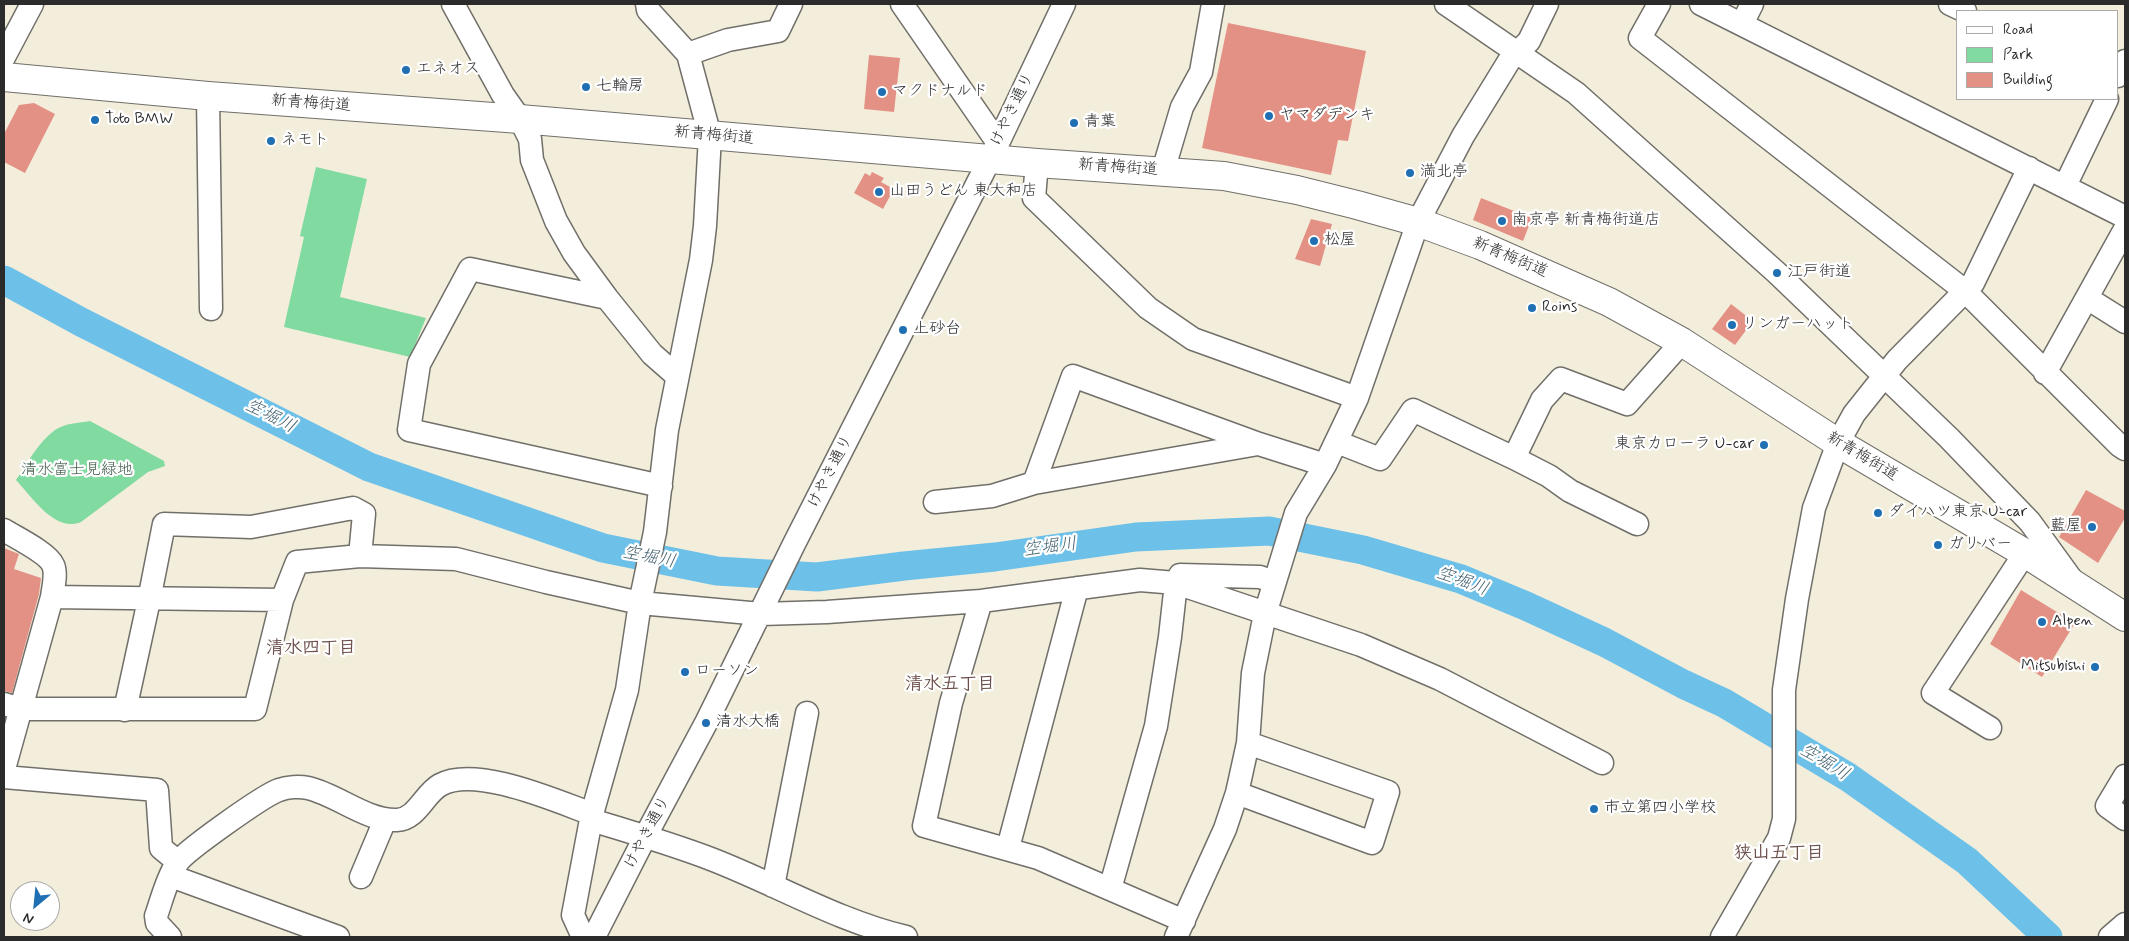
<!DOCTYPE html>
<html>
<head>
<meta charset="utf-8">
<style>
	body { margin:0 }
	#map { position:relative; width:2129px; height:941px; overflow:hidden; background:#f3eedb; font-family:Mynerve,sans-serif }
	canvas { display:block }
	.frame { position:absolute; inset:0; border:5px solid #2b2b2b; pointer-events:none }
	.legend { position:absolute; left:1956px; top:10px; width:162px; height:90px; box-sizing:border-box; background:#fff; border:1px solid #aaa; margin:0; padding:6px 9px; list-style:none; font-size:15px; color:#2b2b2b }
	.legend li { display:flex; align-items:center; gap:10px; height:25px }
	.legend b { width:25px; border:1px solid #aaa }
	.north { position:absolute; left:10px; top:881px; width:50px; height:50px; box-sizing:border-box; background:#fff; border:1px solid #aaa; border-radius:50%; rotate:208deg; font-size:14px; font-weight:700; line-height:20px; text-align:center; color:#2b2b2b }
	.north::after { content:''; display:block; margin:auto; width:18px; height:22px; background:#1f6fb2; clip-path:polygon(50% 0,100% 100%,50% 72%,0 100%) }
</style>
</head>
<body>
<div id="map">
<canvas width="2129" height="941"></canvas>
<div class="frame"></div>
<ul class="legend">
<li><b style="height:6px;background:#fff"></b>Road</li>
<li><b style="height:14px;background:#81daa0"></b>Park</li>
<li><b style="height:14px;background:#e49185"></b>Building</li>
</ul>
<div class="north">N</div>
</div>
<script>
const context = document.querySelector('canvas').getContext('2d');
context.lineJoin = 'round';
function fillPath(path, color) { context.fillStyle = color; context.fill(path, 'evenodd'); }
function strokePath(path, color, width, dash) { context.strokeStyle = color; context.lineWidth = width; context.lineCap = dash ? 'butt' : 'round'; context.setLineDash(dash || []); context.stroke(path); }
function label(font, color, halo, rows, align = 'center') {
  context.font = font + ' Mynerve,"Klee One",sans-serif'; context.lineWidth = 4.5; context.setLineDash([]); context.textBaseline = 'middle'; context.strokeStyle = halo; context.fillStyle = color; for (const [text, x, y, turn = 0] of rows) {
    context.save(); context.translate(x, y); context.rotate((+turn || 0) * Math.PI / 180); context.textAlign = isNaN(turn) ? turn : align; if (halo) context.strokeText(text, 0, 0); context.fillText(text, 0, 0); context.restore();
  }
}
fillPath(new Path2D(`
	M316 167 367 179 340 297 426 318 410 357 284 327 304 237 300 236Z
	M90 421 164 461 165 466 148 472 81 522C55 533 32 497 16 480 27 464 38 442 55 430 65 423 79 423 90 421Z`), '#81daa0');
strokePath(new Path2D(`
	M4 280 81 322 369 467 603 548 717 571 817 577 904 566 995 557 1136 537 1269 531 1363 550 1461 579 1526 606 1604 642 1683 684 1724 703 1848 777 1967 861 2048 937`), '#6dc1e9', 29);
fillPath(new Path2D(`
	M1228 23 1366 51 1348 141 1338 140 1331 175 1202 148Z
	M869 55 900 58 894 112 864 109Z
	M34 103 55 114 25 173 4 162V134L19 105Z
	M872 172 884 178 881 182 894 189 883 209 854 193 865 173 870 176Z
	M1481 198 1532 218 1523 241 1473 220Z
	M1311 219 1332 224 1320 266 1295 259Z
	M1731 304 1753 321 1735 345 1712 329Z
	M2086 490 2125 511V518L2098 563 2059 537Z
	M4 548 19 554 14 569 41 578 39 594 12 693 4 691Z
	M2021 590 2075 623 2042 677 1990 644Z`), '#e49185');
const minor = new Path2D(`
	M453 4 503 95 520 119 530 139 532 160 556 221 574 253 607 298 652 354 677 376
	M902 4 998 143
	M1446 4 1576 93 1777 273 1949 438 2030 522 2072 580
	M1659 4 1640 38 1965 291 2119 445 2125 449
	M1701 4 2125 217
	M1950 4 1965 11
	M1742 24 1752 4
	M688 54 728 40 778 31 791 4
	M4 57 32 4
	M2118 76 2125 61
	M208 96 211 309
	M1037 163 1034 198 1148 308 1193 339 1357 398
	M1163 171 1182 107 1201 72 1213 4
	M2065 186 2107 99
	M607 298 470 269 419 364 409 430 661 486
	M2087 298 2125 322
	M2045 373 2125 229
	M1337 442 1380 459 1413 410 1514 458 1542 400 1561 379 1627 404 1682 342
	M1514 458 1549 476 1570 491 1637 524
	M1034 483 1073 376 1259 444 1325 465
	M935 502 992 496 1034 483 1258 444
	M4 530C15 537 48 553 53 565 57 574 53 588 52 597L4 769
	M52 597 282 600
	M981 601 951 703 924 826 1038 858 1184 921
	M4 704 21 709H255L282 600 297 562 360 556 456 559 546 582 640 603 761 614 827 612 981 601 1140 580 1176 583 1180 575 1260 577 1274 582
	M125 710 149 600 164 524 251 527 353 508 364 514 360 556
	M1990 728 1933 693 2025 553
	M2125 776 2107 806 2125 819
	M4 777 157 790 161 848 178 862
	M1237 793 1372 843 1388 792 1248 743
	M591 820C631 832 672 844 711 859 776 884 838 921 906 937
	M1008 848 1077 588
	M171 876 338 937
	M361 877 385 820
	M773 886 807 713
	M1110 889 1156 726 1170 637 1176 583 1361 645 1440 679 1602 763
	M170 937 157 923 156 916C162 899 167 878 177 863 185 851 264 795 279 790 287 787 299 786 308 788 338 795 366 821 397 820 417 819 424 794 440 785 475 765 556 801 592 814
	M583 937 573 915 592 814 627 690 640 603 655 532 667 430 701 260 705 226 710 136 688 54 648 10 647 4
	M594 937 645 837 706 723 794 544 998 143 1064 4
	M1176 937 1225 829 1237 793 1248 743 1253 673 1265 614 1296 513 1325 465 1357 398 1418 222 1463 136 1509 61 1529 41 1547 4
	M1722 937 1779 838 1784 819V690L1797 599 1814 508 1838 443 1854 414 1897 360 1973 283 2029 168
	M2110 937 2125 924`);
const major = new Path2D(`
	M4 77 208 96 520 119 1037 163 1224 176 1297 190 1357 205 1418 222 1480 245 1609 302 1682 342 1838 443 2028 555 2125 617`);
strokePath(minor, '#716f69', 25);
strokePath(major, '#716f69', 30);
strokePath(minor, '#fff', 22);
strokePath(major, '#fff', 28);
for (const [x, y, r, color] of [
	[406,70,5,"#1f6fb2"],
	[586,87,5,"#1f6fb2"],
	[882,92,5,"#1f6fb2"],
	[1269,116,5,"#1f6fb2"],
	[95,120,5,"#1f6fb2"],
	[1074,123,5,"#1f6fb2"],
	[271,141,5,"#1f6fb2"],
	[1410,173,5,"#1f6fb2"],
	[879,192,5,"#1f6fb2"],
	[1502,221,5,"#1f6fb2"],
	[1314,241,5,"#1f6fb2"],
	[1777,273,5,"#1f6fb2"],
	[1532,308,5,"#1f6fb2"],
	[1732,325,5,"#1f6fb2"],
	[903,330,5,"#1f6fb2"],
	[1764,445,5,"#1f6fb2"],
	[1878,513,5,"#1f6fb2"],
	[2092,527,5,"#1f6fb2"],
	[1938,545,5,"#1f6fb2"],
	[2042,622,5,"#1f6fb2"],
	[2095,667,5,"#1f6fb2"],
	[685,672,5,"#1f6fb2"],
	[706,723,5,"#1f6fb2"],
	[1594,809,5,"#1f6fb2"]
]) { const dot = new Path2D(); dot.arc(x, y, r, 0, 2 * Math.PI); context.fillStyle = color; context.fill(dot); strokePath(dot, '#fff', 2); }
label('16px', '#2b2b2b', '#fff', [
	["エネオス",416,70],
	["七輪房",596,87],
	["マクドナルド",892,92],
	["ヤマダデンキ",1279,116],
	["Toto BMW",105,120],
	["青葉",1084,123],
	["ネモト",281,141],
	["満北亭",1420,173],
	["山田うどん 東大和店",889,192],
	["南京亭 新青梅街道店",1512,221],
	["松屋",1324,241],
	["江戸街道",1787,273],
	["Roins",1542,308],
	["リンガーハット",1742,325],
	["上砂台",913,330],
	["東京カローラ U-car",1754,445,"right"],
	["ダイハツ東京 U-car",1888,513],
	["藍屋",2082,527,"right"],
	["ガリバー",1948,545],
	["Alpen",2052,622],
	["Mitsubishi",2085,667,"right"],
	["ローソン",695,672],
	["清水大橋",716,723],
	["市立第四小学校",1604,809]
], 'left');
label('16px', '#2b2b2b', '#fff', [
	["新青梅街道",311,104,4],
	["けやき通り",1013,110,-64],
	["新青梅街道",714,136,5],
	["新青梅街道",1118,168,4],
	["新青梅街道",1510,258,23],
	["新青梅街道",1862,457,31],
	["けやき通り",831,472,-63],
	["けやき通り",648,833,-62]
]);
label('16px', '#45604e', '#fff', [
	["清水富士見緑地",77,471]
]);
label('italic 18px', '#42606e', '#fff', [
	["空堀川",270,417,27],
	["空堀川",1050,548,-7],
	["空堀川",649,558,11],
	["空堀川",1462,582,20],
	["空堀川",1824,763,31]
]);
label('bold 18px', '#6c4f4a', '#fff', [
	["清水四丁目",311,649],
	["清水五丁目",950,685],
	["狭山五丁目",1779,854]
]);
</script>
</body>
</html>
